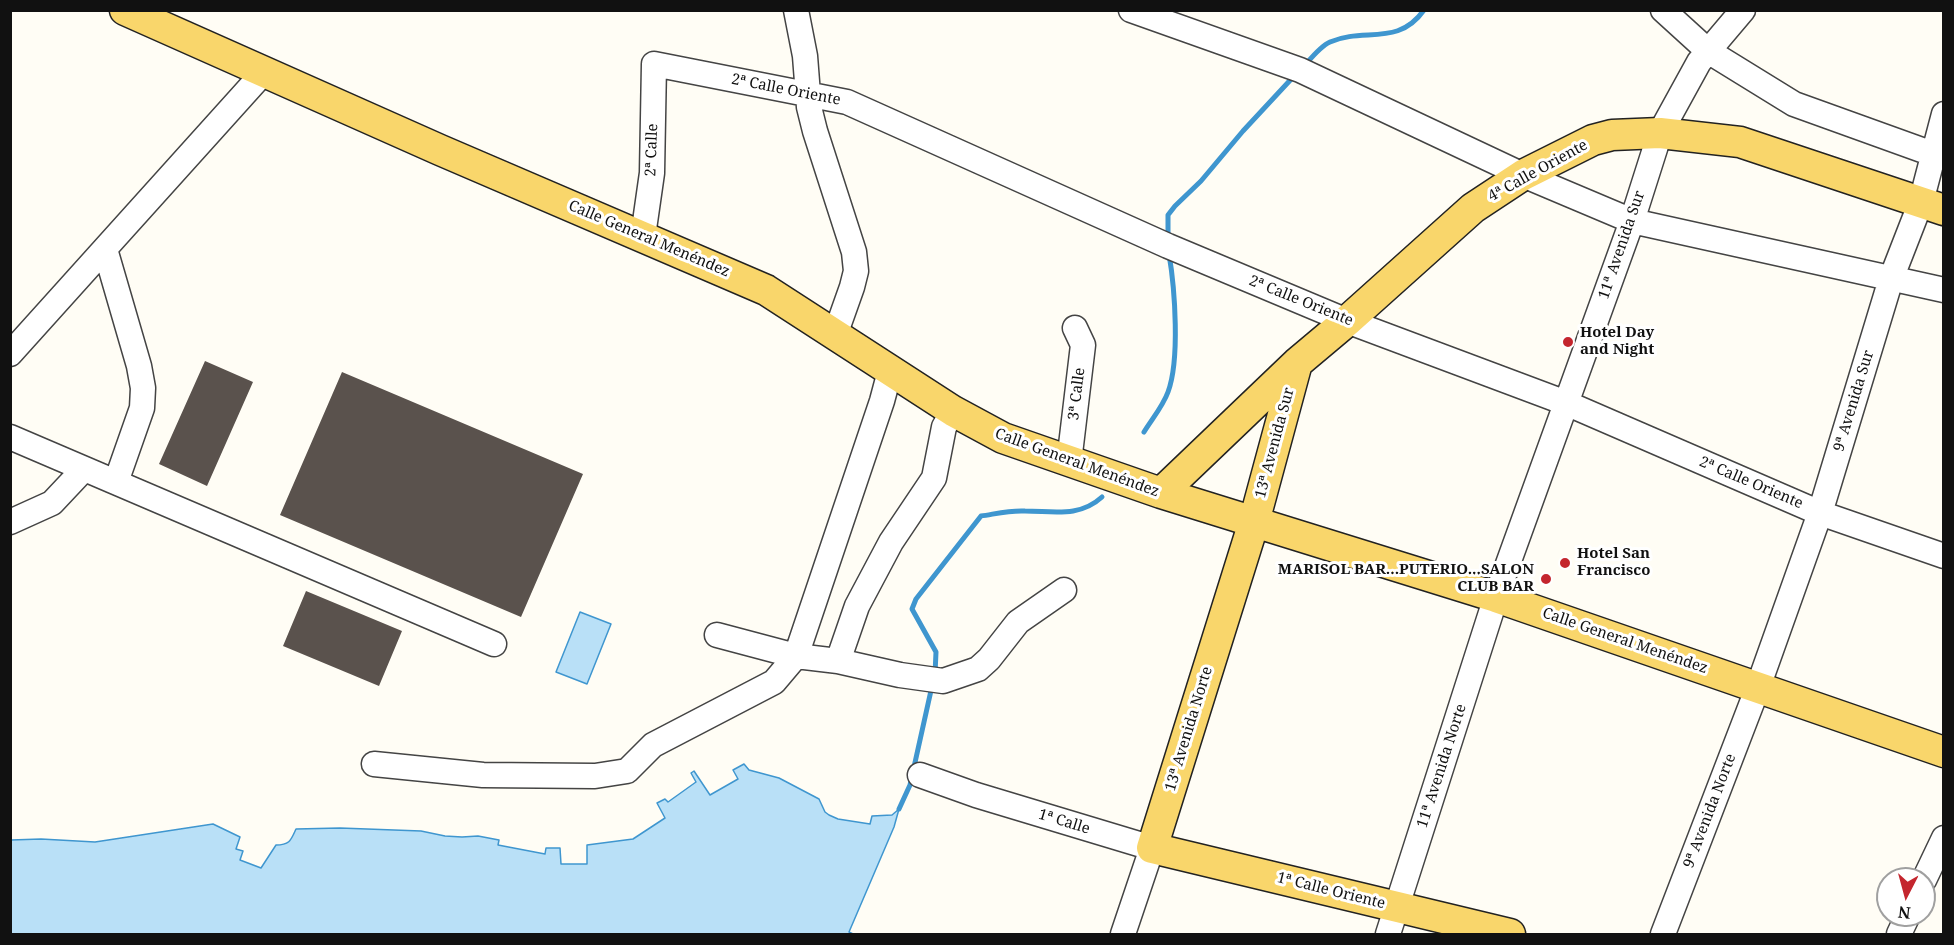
<!DOCTYPE html>
<html>
<head>
<meta charset="utf-8">
<style>
	body { margin:0 }
	#map { position:relative; width:1954px; height:945px; overflow:hidden; background:#fffdf5; font-family:"Noto Serif",serif }
	canvas { display:block }
	.frame { position:absolute; inset:0; border:12px solid #111; pointer-events:none }
	.north { position:absolute; left:1876px; top:867px; width:60px; height:60px; box-sizing:border-box; background:#fff; border:2px solid #a0a0a0; border-radius:50%; rotate:186deg; font-size:16px; font-weight:700; line-height:24px; text-align:center; color:#111 }
	.north::after { content:''; display:block; margin:auto; width:21px; height:27px; background:#c4262e; clip-path:polygon(50% 0,100% 100%,50% 72%,0 100%) }
</style>
</head>
<body>
<div id="map">
<canvas width="1954" height="945"></canvas>
<div class="frame"></div>
<div class="north">N</div>
</div>
<script>
const context = document.querySelector('canvas').getContext('2d');
context.lineJoin = 'round';
function fillPath(path, color) { context.fillStyle = color; context.fill(path, 'evenodd'); }
function strokePath(path, color, width, dash) { context.strokeStyle = color; context.lineWidth = width; context.lineCap = dash ? 'butt' : 'round'; context.setLineDash(dash || []); context.stroke(path); }
function label(font, color, halo, rows, align = 'center') {
  context.font = font + ' "Noto Serif",serif'; context.lineWidth = 6; context.setLineDash([]); context.textBaseline = 'middle'; context.strokeStyle = halo; context.fillStyle = color; for (const [text, x, y, turn = 0] of rows) {
    context.save(); context.translate(x, y); context.rotate((+turn || 0) * Math.PI / 180); context.textAlign = isNaN(turn) ? turn : align; if (halo) context.strokeText(text, 0, 0); context.fillText(text, 0, 0); context.restore();
  }
}
const water = new Path2D(`
	M580 612 611 624 587 684 556 672Z
	M744 764 749 770 779 778 819 799 825 812 829 815 838 819 870 824 872 816 892 815 899 809 894 827 849 932 853 934H11V840L41 839 95 842 213 824 240 837 236 849 243 851 240 860 261 868 276 845C290 845 291 840 296 829L340 828 421 831 445 836 462 837 478 836 499 840 498 845 545 854 546 848H560L561 864H587V845L633 839 665 818 657 803 665 799 668 802 696 782 691 773 694 771 710 795 738 779 733 770Z`);
fillPath(water, '#b9e0f7');
strokePath(water, '#3f96cf', 1.5);
strokePath(new Path2D(`
	M1306 64C1312 57 1321 46 1330 42 1364 27 1398 47 1424 10
	M1168 239V215L1175 206 1201 181 1243 131 1295 75
	M1144 432C1152 419 1163 406 1168 392 1180 360 1175 289 1169 254
	M935 674 936 652 912 609 916 599 981 516C995 514 1010 510 1025 511 1053 511 1079 518 1102 497
	M899 809 910 785 932 686`), '#3f96cf', 5);
fillPath(new Path2D(`
	M205 361 253 382 207 486 159 464Z
	M342 372 583 474 521 617 280 515Z
	M306 591 402 631 379 686 283 646Z`), '#5a524d');
const minor = new Path2D(`
	M796 10 805 56 809 107 815 131 854 252 856 271 852 287 835 335
	M1131 10 1300 70 1523 175 1632 221 1944 290
	M1663 10 1708 51 1794 104 1944 158
	M643 236 652 173 654 64 847 102 1168 246 1347 321 1566 403 1820 513 1944 556
	M105 249 139 366 143 388 142 408 116 482
	M10 354 264 72
	M10 437 494 644
	M1069 462 1083 345 1075 328
	M10 522 52 503 84 469
	M717 635 796 656 838 661 900 675 943 681 978 669 989 659 1018 622 1064 590
	M838 661 857 606 891 542 934 478 944 427 953 411
	M374 764 483 775 595 776 627 771 653 745 774 682 796 656 882 401 890 371
	M920 775 976 795 1152 848 1123 934
	M1924 880 1944 838
	M1388 934 1496 597 1632 221 1660 133 1699 62 1743 10
	M1663 934 1758 687 1820 513 1891 279 1921 202 1944 114
	M1899 934 1908 915`);
const major = new Path2D(`
	M125 10 440 150 766 290 953 411 1003 438 1161 493 1496 597 1944 752
	M1297 363 1254 522 1152 848 1510 934
	M1161 493 1297 363 1347 321 1473 208 1523 175 1593 140 1612 135 1660 133 1740 142 1944 210`);
strokePath(minor, '#444', 27);
strokePath(major, '#222', 33);
strokePath(minor, '#fff', 24);
strokePath(major, '#f9d66b', 30);
for (const [x, y, r, color] of [
	[1568,342,6,"#c4262e"],
	[1565,563,6,"#c4262e"],
	[1546,579,6,"#c4262e"]
]) { const dot = new Path2D(); dot.arc(x, y, r, 0, 2 * Math.PI); context.fillStyle = color; context.fill(dot); strokePath(dot, '#fff', 2); }
label('15px', '#111', '#fff', [
	["2ª Calle Oriente",786,90,11],
	["2ª Calle",652,150,-88],
	["4ª Calle Oriente",1538,171,-29],
	["Calle General Menéndez",649,239,23],
	["11ª Avenida Sur",1622,245,-71],
	["2ª Calle Oriente",1301,301,22],
	["3ª Calle",1077,394,-83],
	["9ª Avenida Sur",1854,401,-73],
	["13ª Avenida Sur",1275,443,-75],
	["Calle General Menéndez",1077,463,20],
	["2ª Calle Oriente",1751,483,23],
	["Calle General Menéndez",1625,641,19],
	["13ª Avenida Norte",1189,729,-73],
	["11ª Avenida Norte",1442,766,-72],
	["9ª Avenida Norte",1710,811,-69],
	["1ª Calle",1064,822,17],
	["1ª Calle Oriente",1331,891,14]
]);
label('bold 15px', '#111', '#fff', [
	["Hotel Day",1580,333],
	["and Night",1580,350],
	["Hotel San",1577,554],
	["Francisco",1577,571],
	["MARISOL BAR...PUTERIO...SALON",1534,570,"right"],
	["CLUB BAR",1534,587,"right"]
], 'left');
</script>
</body>
</html>
